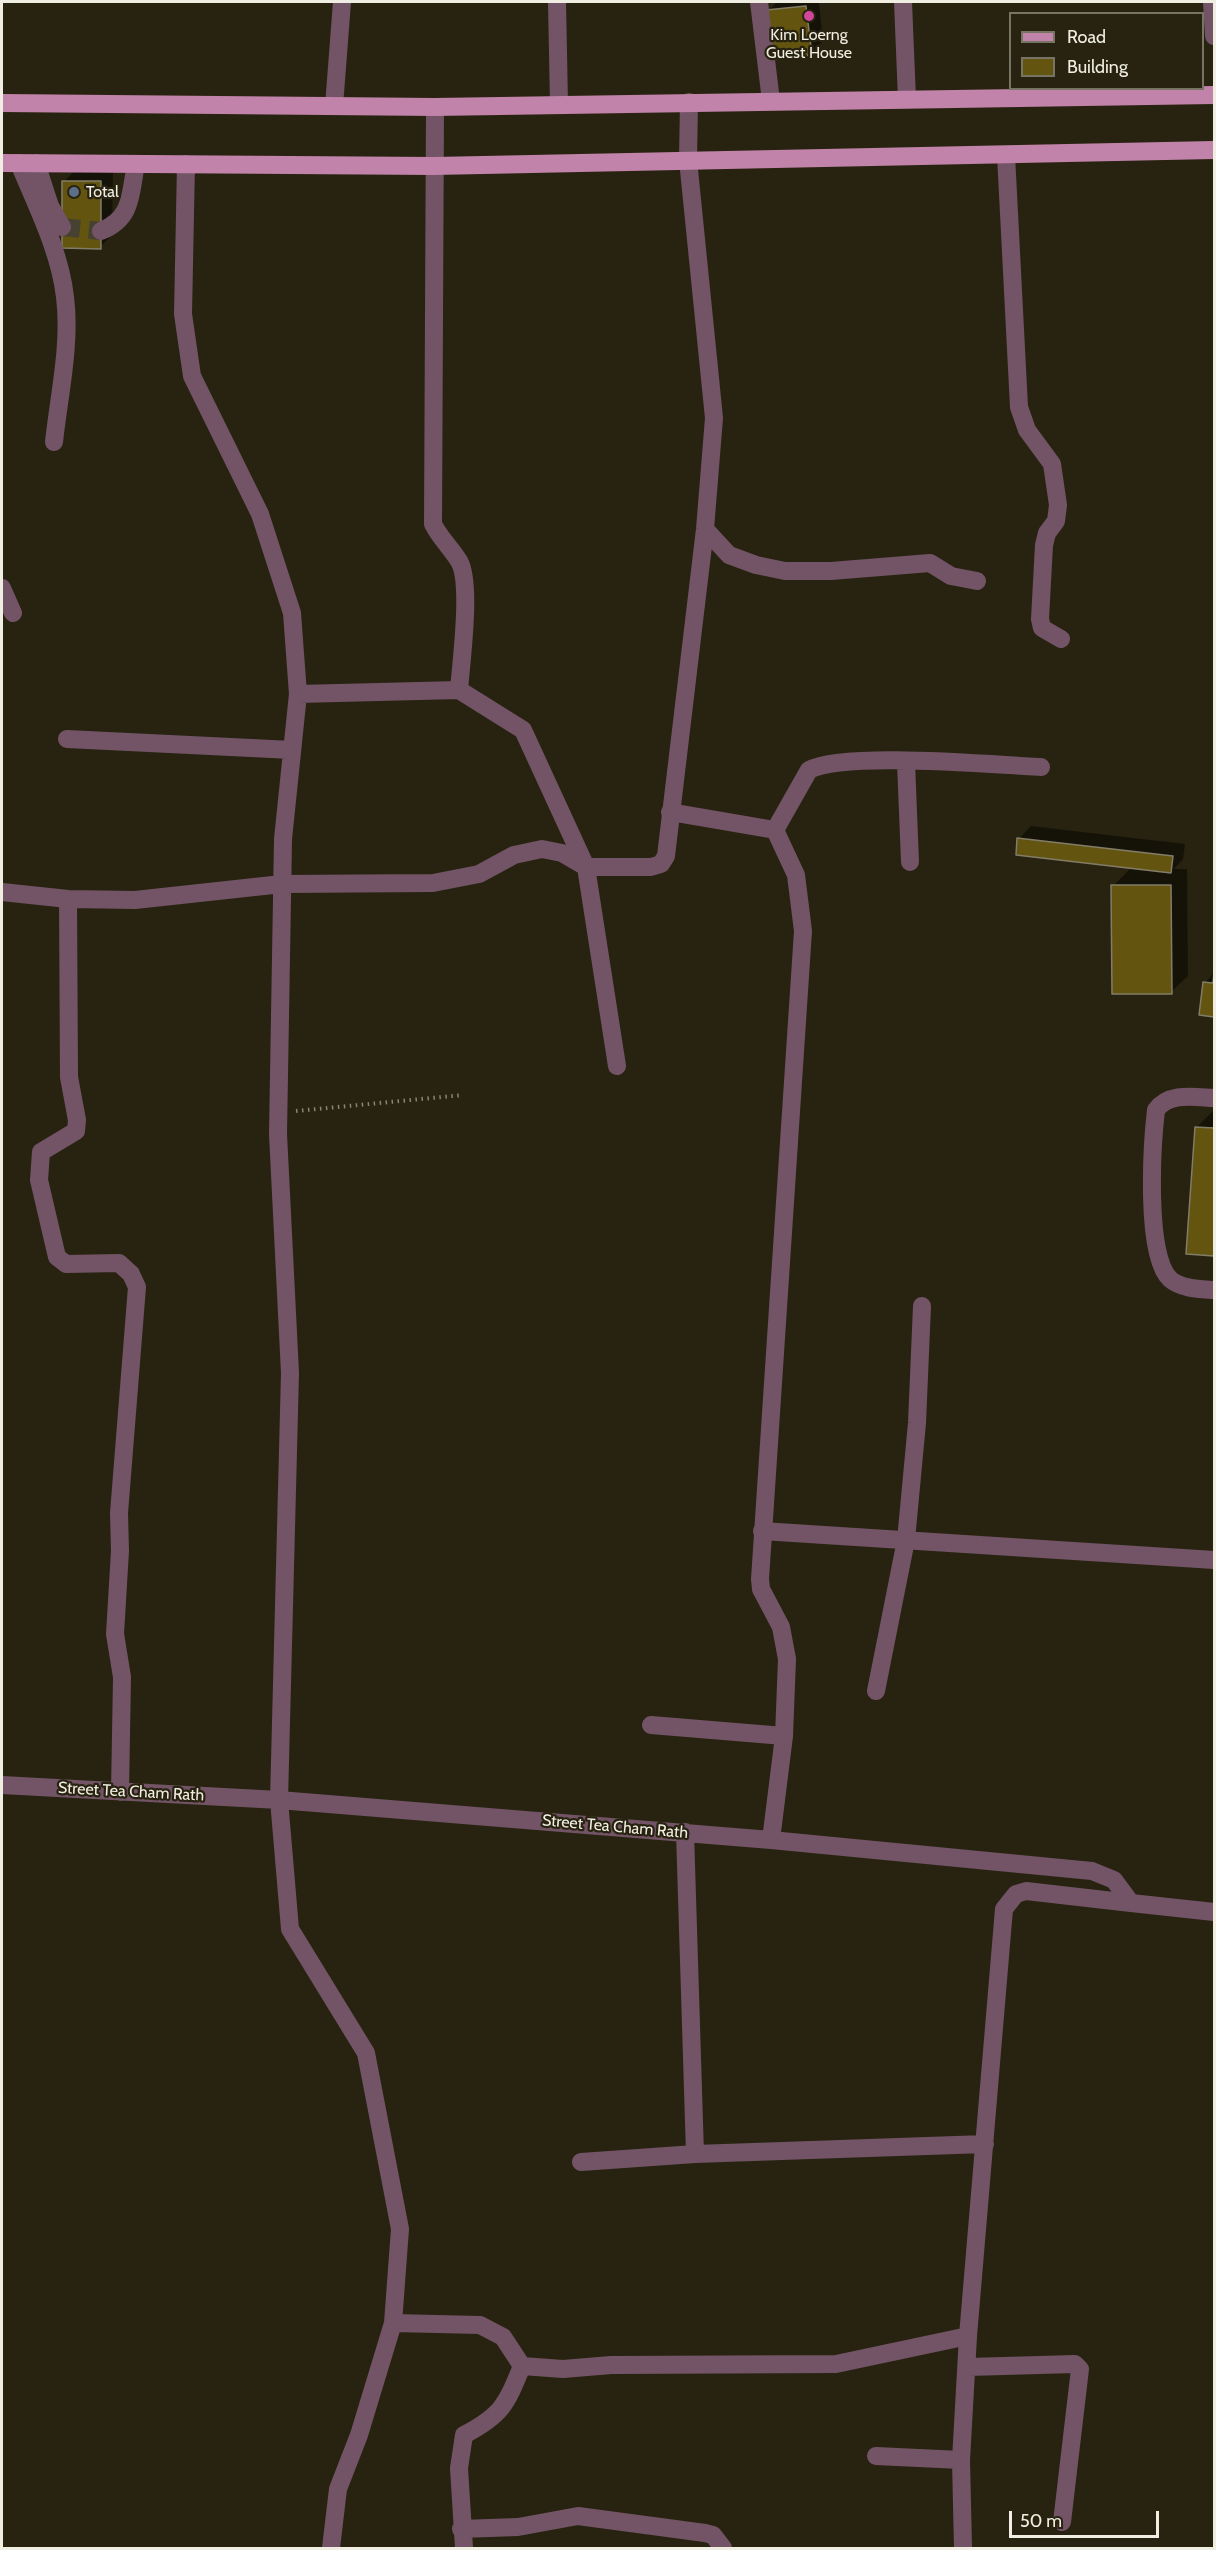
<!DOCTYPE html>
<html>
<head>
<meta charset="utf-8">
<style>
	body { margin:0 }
	#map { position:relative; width:1216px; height:2550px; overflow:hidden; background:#282310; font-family:Cabin,sans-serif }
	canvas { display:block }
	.frame { position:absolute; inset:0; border:3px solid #f0eee2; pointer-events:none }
	.legend { position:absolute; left:1009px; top:12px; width:195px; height:78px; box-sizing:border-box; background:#282310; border:2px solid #787464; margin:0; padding:8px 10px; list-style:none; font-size:18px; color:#f0eee2 }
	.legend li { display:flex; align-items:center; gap:12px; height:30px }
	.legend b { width:30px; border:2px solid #787464 }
	.scale { position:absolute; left:1009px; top:2511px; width:150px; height:27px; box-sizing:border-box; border:3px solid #f0eee2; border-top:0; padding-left:8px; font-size:18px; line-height:21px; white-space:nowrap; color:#f0eee2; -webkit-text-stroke:4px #282310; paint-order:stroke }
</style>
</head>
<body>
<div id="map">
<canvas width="1216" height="2550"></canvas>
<div class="frame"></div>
<ul class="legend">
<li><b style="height:8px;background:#c183a9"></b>Road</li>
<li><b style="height:16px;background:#63540f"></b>Building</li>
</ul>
<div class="scale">50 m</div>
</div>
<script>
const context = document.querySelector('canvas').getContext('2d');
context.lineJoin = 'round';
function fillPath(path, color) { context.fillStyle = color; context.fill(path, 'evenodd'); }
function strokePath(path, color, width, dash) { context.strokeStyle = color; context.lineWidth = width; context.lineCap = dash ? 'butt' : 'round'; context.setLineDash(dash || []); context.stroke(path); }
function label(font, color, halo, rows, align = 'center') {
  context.font = font + ' Cabin,sans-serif'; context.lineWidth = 4.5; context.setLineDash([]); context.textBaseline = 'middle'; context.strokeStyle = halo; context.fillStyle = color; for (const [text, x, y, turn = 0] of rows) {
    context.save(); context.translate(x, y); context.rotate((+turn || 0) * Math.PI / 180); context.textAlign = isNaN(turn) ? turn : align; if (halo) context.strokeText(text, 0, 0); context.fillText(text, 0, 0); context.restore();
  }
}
fillPath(new Path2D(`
	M777 2H819L823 41 811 54 768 11Z
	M76 169H113L112 235 100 247 64 182Z
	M1031 826 1185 844 1183 859 1174 869H1187L1188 976 1171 992 1113 886 1132 867 1019 839Z
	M1214 973V1015L1201 1014 1205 983Z
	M1213 1111 1214 1255 1187 1252 1197 1127Z`), '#0007');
const building = new Path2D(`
	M806 6 812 55 772 59 766 10Z
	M62 181H101V249L62 248Z
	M1017 838 1173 856 1171 873 1016 855Z
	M1111 885H1171L1172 994H1112Z
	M1214 972V1017L1199 1015 1203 982 1213 983Z
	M1195 1127 1214 1128V1256L1186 1254Z`);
fillPath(building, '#63540f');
strokePath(building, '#837d68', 1.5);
strokePath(new Path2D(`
	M62 227 101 231`), '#464130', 18, [18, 9]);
strokePath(new Path2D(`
	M296 1111 463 1095`), '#898575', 4, [1.5, 4.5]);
strokePath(new Path2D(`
	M557 2 559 104
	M759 2 771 101
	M903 2 907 99
	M1212 2 1214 36
	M334 106 342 2
	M435 107 433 524C440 538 451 548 459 561 472 582 461 663 459 690
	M1006 155 1019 407 1027 430 1052 464 1058 505 1056 521 1047 533 1044 545 1040 619 1042 628 1061 639
	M19 163C36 205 60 251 65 297 71 344 59 395 54 442
	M36 163 50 206 62 227
	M186 164 183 314 192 376 260 514 292 613 298 694 283 839 278 1134 290 1373 279 1800 290 1929 366 2053 400 2229 393 2323 359 2435 338 2489 331 2548
	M101 231C133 218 130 194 136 164
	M705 529 729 555 756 565 785 571H831L930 563 951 576 977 581
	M2 588 13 613
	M298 694 459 690 523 730 586 867 617 1066
	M67 739 292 750
	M906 762 910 862
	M670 812 775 830
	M775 830 809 770C843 751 995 765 1041 767
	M2 892 68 899 135 900 282 884 433 883 479 874 514 855 542 849 562 853 586 867H651L661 864 666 856 705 529 714 418 688 160 689 102
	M68 899 69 1077 77 1120 76 1131 41 1152 39 1180 57 1257 66 1264 119 1263 131 1274 137 1287 119 1513 120 1551 115 1634 122 1677 120 1792
	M1214 1098C1194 1097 1169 1092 1156 1110 1152 1144 1145 1256 1170 1279 1181 1289 1201 1289 1214 1290
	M762 1531 1214 1560
	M876 1691 906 1540 917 1423 922 1306
	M651 1725 784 1736
	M2 1785 279 1800 771 1840 1092 1871 1114 1880 1131 1903 1214 1912
	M685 1832 695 2154
	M771 1840 784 1736 787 1659 781 1627 761 1589 760 1579 803 931 796 875 775 830
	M581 2162 695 2154 985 2144
	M393 2323 480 2325 503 2337 522 2366C506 2405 502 2415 464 2435L459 2468 464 2548
	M522 2366 563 2369 611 2365 836 2364 968 2336
	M968 2367 1075 2364 1080 2369 1062 2522
	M876 2456 961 2460
	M461 2529 518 2527 578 2516 705 2533 713 2535 723 2548
	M963 2548 961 2460 968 2336 1004 1909 1016 1894 1026 1891 1131 1903`), '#725466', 18);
strokePath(new Path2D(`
	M2 103 435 107 1214 95
	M2 163 434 166 1214 150`), '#c183a9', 18);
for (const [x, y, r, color] of [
	[809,16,6,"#d1479c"],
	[74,192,6,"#5c6f8a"]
]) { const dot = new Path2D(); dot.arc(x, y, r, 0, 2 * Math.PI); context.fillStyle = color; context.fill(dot); strokePath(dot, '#282310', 2); }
label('16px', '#f0eee2', '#282310', [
	["Kim Loerng",809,35],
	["Guest House",809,53],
	["Total",86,192,"left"]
]);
label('16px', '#f0eee2', '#282310', [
	["Street Tea Cham Rath",131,1792,3],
	["Street Tea Cham Rath",615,1827,5]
]);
</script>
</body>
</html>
